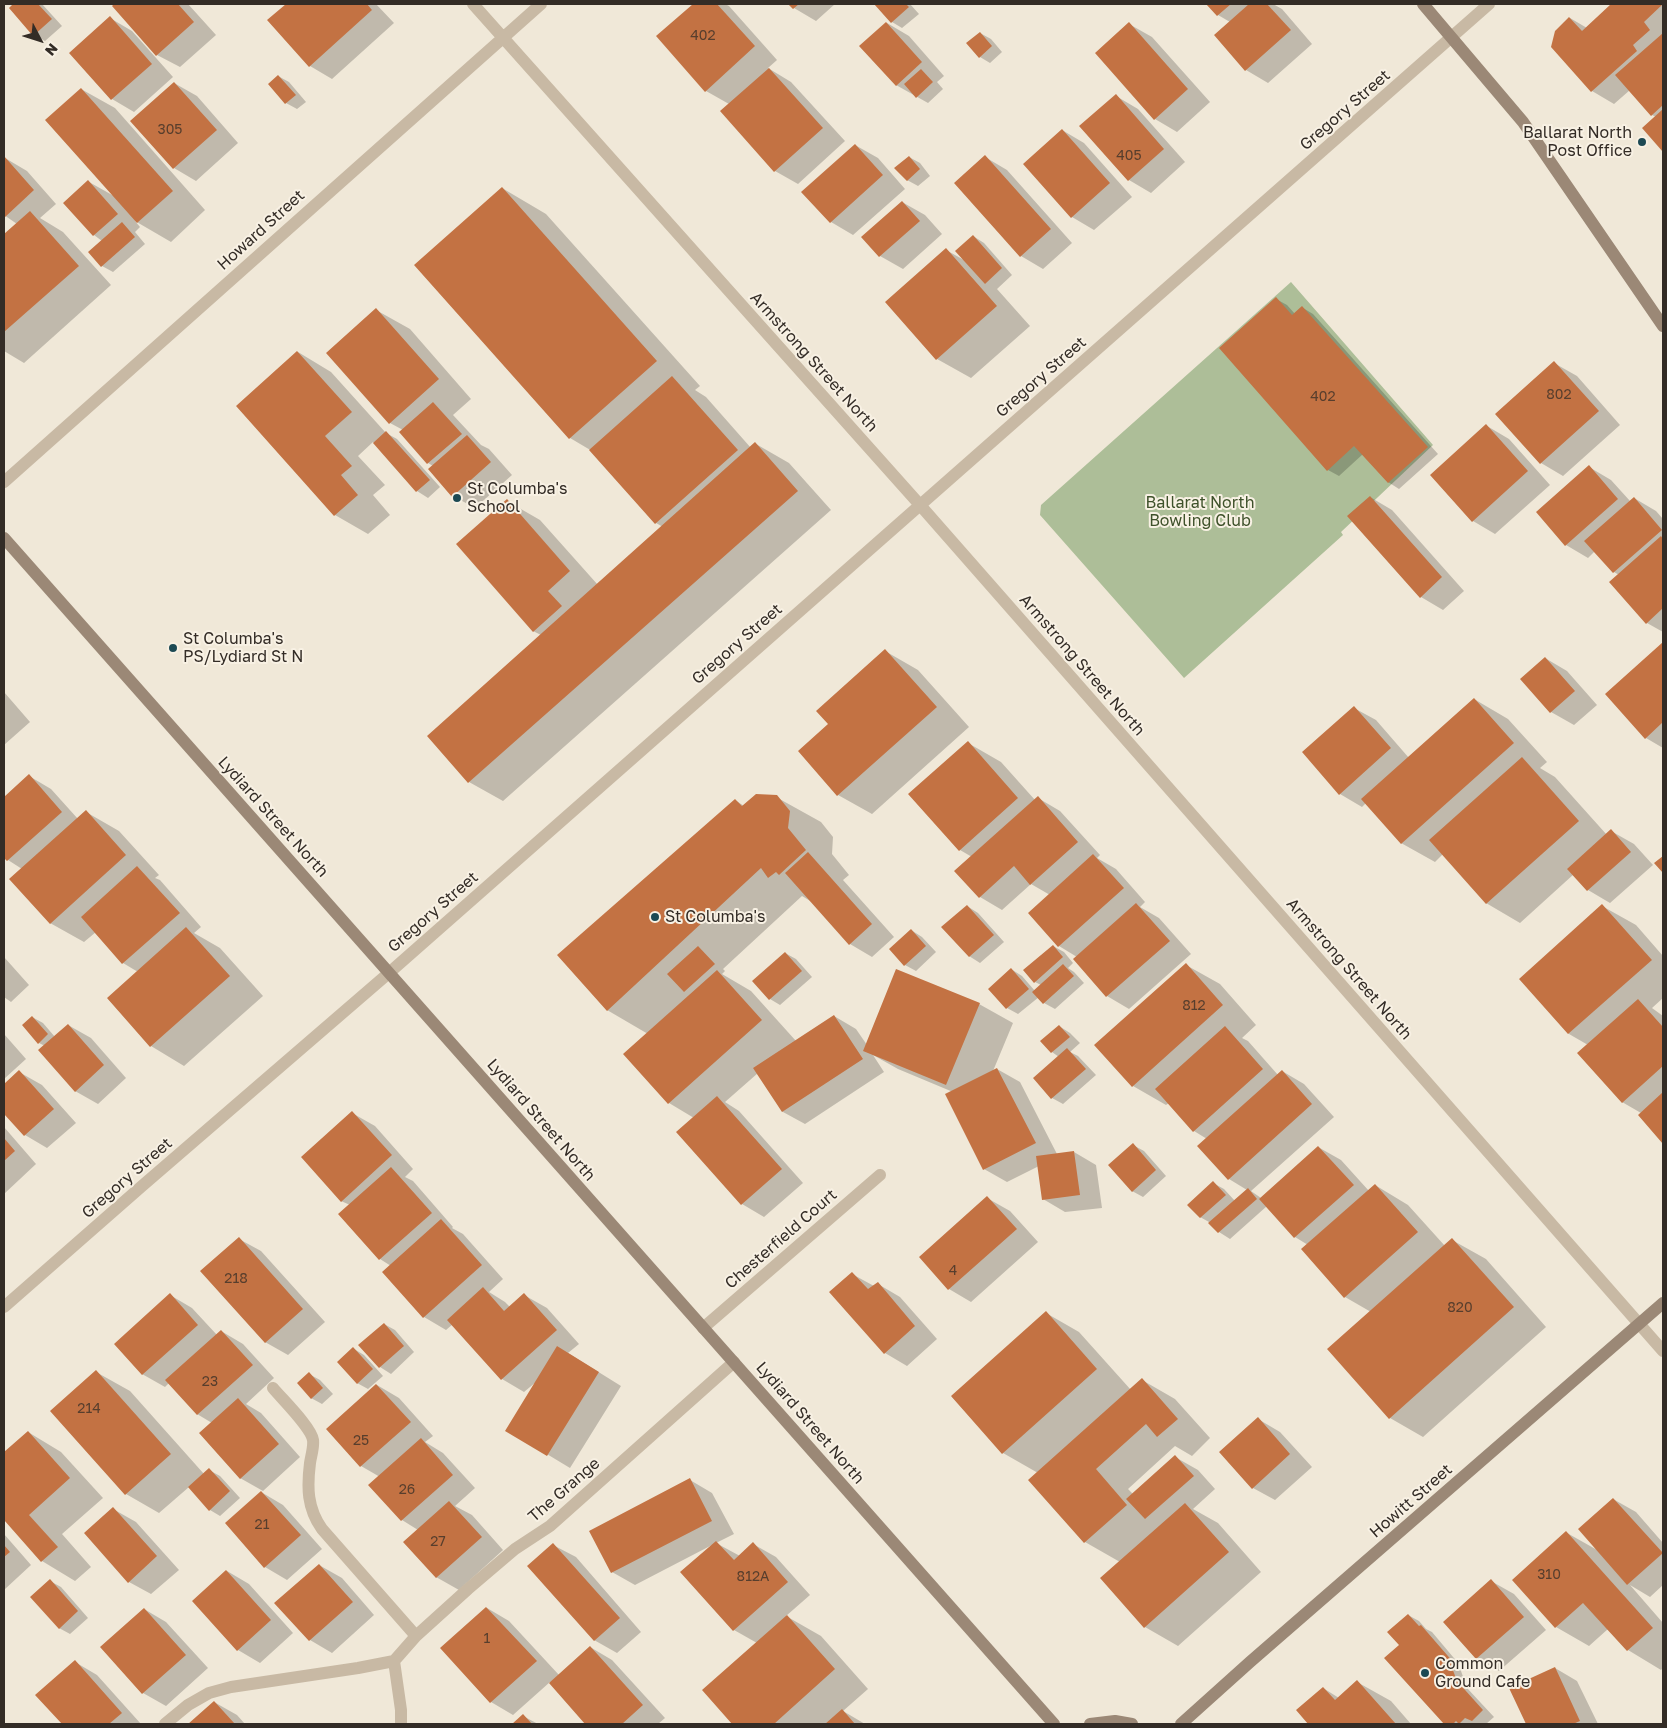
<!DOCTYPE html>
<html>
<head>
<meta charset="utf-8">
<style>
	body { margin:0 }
	#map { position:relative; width:1667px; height:1728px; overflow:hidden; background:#f0e8d8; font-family:"Golos Text",sans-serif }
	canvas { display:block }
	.frame { position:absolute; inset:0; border:5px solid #332c26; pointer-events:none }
	.north { position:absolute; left:15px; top:15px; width:50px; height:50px; -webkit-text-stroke:4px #f8f1e4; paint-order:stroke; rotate:130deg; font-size:14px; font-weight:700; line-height:20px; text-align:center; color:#332c26 }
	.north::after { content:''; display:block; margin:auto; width:18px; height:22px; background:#332c26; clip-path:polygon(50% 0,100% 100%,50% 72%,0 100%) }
</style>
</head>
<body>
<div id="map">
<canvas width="1667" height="1728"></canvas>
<div class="frame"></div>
<div class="north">N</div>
</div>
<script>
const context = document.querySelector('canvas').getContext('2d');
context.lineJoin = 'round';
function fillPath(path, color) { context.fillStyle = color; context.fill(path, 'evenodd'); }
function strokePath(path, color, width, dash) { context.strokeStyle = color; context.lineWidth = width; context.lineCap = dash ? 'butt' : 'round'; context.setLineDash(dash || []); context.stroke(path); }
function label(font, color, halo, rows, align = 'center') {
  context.font = font + ' "Golos Text",sans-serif'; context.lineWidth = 4; context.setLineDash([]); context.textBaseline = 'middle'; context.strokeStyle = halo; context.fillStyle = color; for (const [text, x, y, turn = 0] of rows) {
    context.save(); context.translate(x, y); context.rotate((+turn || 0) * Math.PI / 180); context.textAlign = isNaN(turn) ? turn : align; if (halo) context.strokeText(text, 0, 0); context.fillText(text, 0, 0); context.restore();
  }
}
fillPath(new Path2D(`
	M1291 282 1433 445 1341 532 1343 535 1184 678 1040 515 1041 505Z`), '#adbe98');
fillPath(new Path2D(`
	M15 4H42L62 26 45 41 34 35 10 8Z
	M116 4H188L216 35 180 67 157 55 114 6Z
	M288 4H376L394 23 332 79 310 66 269 20Z
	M695 4H725L729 6 777 60 768 68 791 82 845 141 798 184 775 171 729 104 706 91 658 36Z
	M790 4H835L816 21 794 8Z
	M876 4H910L919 14 902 28 892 22Z
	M1208 4H1273L1282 9 1312 44 1268 83 1246 70 1230 22 1218 15Z
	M1613 4H1663V151L1644 129 1656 117 1652 115 1630 90 1614 104 1592 91 1552 47 1570 18 1587 28Z
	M110 18 132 31 173 77 134 112 112 99 70 53Z
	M887 23 909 36 944 76 937 82 943 89 928 103 896 85Z
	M1129 24 1152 37 1210 102 1177 132 1155 119Z
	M980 33 991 39 1002 52 990 63 980 57Z
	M278 76 289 82 306 102 297 109 286 103 269 84Z
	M174 83 197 96 238 143 196 181 174 168Z
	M81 89 115 108 205 210 171 242 135 221 140 227 135 232 145 244 113 272 102 266V241L94 235 65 203 89 182 114 196Z
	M1116 96 1138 109 1185 162 1151 193 1129 180Z
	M1062 130 1084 143 1132 197 1094 230 1072 217 1024 164Z
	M855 145 878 158 905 189 853 235 831 222Z
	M909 157 920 163 930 176 918 186 907 180Z
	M985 157 1007 170 1072 243 1043 269 1021 256Z
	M5 158 27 171 56 204 40 218 63 232 111 285 24 363 4 351V236L17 224 4 215Z
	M502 188 546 214 700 386 695 390 706 397 751 448 756 444 789 463 831 510 503 801 469 782 541 635 533 631 507 501 540 520 598 585 663 527 656 523 592 451 570 438Z
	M902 202 925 215 942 234 903 269 880 256 863 237Z
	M973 236 984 243 1012 275 997 289 1030 326 971 378 937 359 887 302 946 250 964 260Z
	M1276 299 1287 305 1295 314 1303 308 1313 314 1438 454 1399 489 1388 482 1363 454 1339 476 1328 470Z
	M376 310 410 329 471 399 453 415 481 445 489 449 512 475 475 508 453 496 433 466 428 463 401 432 403 430 390 423Z
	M298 352 331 372 386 433 397 439 440 487 428 498 417 491 373 442 358 456 385 485 373 495 390 515 368 534 335 515Z
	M1554 363 1577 376 1620 425 1563 476 1541 463Z
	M1487 426 1509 439 1550 485 1495 534 1473 521Z
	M1589 467 1611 480 1630 501 1634 498 1656 511 1663 519V632L1647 623 1619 575 1614 572 1595 551 1588 558 1566 545Z
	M1370 497 1392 510 1464 591 1443 610 1421 597Z
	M1663 644V748L1646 738 1607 694Z
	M885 651 918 670 969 727 872 814 838 795 830 724Z
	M1545 658 1567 671 1597 705 1574 725 1551 712 1522 679Z
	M4 692 30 722 4 745Z
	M1474 699 1508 719 1547 762 1540 768 1555 777 1607 835 1611 831 1634 844 1653 865 1610 903 1588 890 1574 874 1520 923 1486 903 1443 854 1435 862 1401 843 1366 803 1362 807 1340 794 1354 708 1376 720 1409 758Z
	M968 743 1001 762 1035 800 1038 798 1060 811 1100 855 1097 858 1116 869 1145 902 1140 907 1159 918 1191 954 1129 1009 1107 996 1077 957 1059 946 1050 895 1031 884 1002 910 980 897 956 871 972 857 960 850 910 794Z
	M29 776 51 789 78 819 86 812 119 831 159 875 155 878 160 880 201 927 194 933 220 948 263 996 184 1066 151 1046 108 999 138 972 123 963 96 932 84 942 50 923 22 869 8 860 4 856V799Z
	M776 797 821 822 833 837 832 854 849 875 843 880 894 937 872 957 850 944 812 902 802 896 723 969 725 971 722 974 751 991 796 1041 834 1016 856 1029 867 1045 979 1004 1013 1023 993 1071 997 1069 1020 1082 1057 1154 1074 1152 1096 1165 1102 1208 1065 1212 1043 1199 1039 1166 1007 1182 984 1169 953 1092 898 1069 873 1055 884 1072 805 1124 783 1112 758 1073 725 1102 739 1111 803 1183 764 1217 742 1204 678 1132 694 1118 669 1103 648 1034 607 1010 735 800 744 806Z
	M967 906 978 913 1004 942 980 963 969 956Z
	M1602 906 1636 925 1663 956V998L1652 1008 1663 1016V1142L1639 1115 1641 1113 1622 1102 1588 1045 1569 1034 1520 979Z
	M911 930 922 937 936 952 916 971 905 965Z
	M1053 946 1064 952 1073 963 1068 968 1074 972 1084 983 1055 1009 1044 1003 1039 997 1018 1014 1007 1008 990 989 1011 969 1022 976 1035 991 1041 985 1035 982Z
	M785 953 796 959 812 977 780 1005 770 999Z
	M4 957 29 985 11 1002 4 997Z
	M1186 965 1220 984 1256 1025 1242 1038 1248 1041 1278 1075 1282 1071 1304 1084 1334 1117 1251 1191 1261 1198 1318 1147 1341 1160 1369 1191 1375 1185 1408 1205 1445 1246 1452 1240 1486 1259 1546 1327 1423 1437 1390 1418 1371 1312 1345 1297 1303 1249 1308 1245 1295 1237 1267 1206 1230 1239 1219 1232 1209 1222 1200 1217 1213 1183 1224 1189 1235 1201 1247 1190 1229 1179 1207 1139 1194 1131 1169 1103 1166 1105 1133 1086Z
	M32 1017 43 1023 55 1037 68 1025 91 1038 126 1078 98 1104 75 1091 45 1046 39 1043Z
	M1059 1026 1070 1033 1080 1043 1070 1052 1078 1056 1096 1075 1063 1104 1052 1098 1035 1078 1059 1057 1052 1052Z
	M4 1034 26 1059 4 1079Z
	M19 1072 42 1085 76 1123 47 1148 25 1135 4 1112V1085Z
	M352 1113 375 1126 413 1169 405 1177 413 1181 453 1227 452 1228 463 1234 503 1279 489 1292 505 1302 510 1307 524 1295 547 1308 579 1344 568 1353 621 1386 570 1468 507 1430 536 1382 524 1392 502 1379 453 1324 446 1330 424 1317 384 1272 391 1266 380 1259 350 1205 341 1201Z
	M4 1127 36 1164 4 1194Z
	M1133 1145 1144 1151 1166 1176 1143 1197 1132 1191Z
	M987 1198 1010 1211 1038 1242 971 1302 949 1289 921 1257Z
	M239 1239 261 1251 325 1322 288 1355 265 1342Z
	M852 1274 874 1286 878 1284 900 1297 937 1339 907 1366 885 1353Z
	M170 1295 192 1308 217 1335 221 1331 243 1344 274 1378 246 1404 261 1413 300 1457 263 1491 240 1478 212 1423 197 1414 169 1383 165 1387 142 1374Z
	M1046 1313 1079 1332 1131 1390 1142 1380 1175 1399 1210 1438 1192 1456 1175 1446 1128 1489 1133 1494 1175 1457 1198 1470 1215 1489 1193 1509 1218 1523 1261 1572 1178 1646 1145 1627 1120 1562 1085 1542 1038 1473 1003 1453 952 1397Z
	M384 1324 395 1330 414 1352 391 1374 380 1367 360 1345Z
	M354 1349 364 1355 383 1376 368 1389 357 1383Z
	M96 1372 130 1391 204 1474 209 1470 220 1476 240 1498 220 1516 210 1510 189 1487 159 1513 126 1494Z
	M309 1374 320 1380 333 1394 322 1404 311 1398Z
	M377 1385 399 1398 433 1436 425 1442 443 1453 475 1488 455 1506 472 1515 503 1550 459 1590 436 1577 418 1530 402 1520 380 1477 361 1466 328 1429Z
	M1258 1419 1280 1432 1312 1467 1275 1500 1253 1488Z
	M28 1432 61 1452 103 1498 62 1534 91 1567 75 1581 42 1561 4 1518V1454Z
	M690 1480 712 1493 734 1534 716 1543 740 1556 753 1544 776 1557 810 1595 786 1616 821 1636 868 1689 843 1711 865 1724H734L704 1690 757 1643 734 1630 712 1545 635 1585 612 1572 591 1531Z
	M261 1492 283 1505 322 1549 287 1580 265 1567Z
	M1613 1499 1636 1512 1663 1543V1585L1650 1597 1630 1585 1663 1623V1668L1661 1670 1628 1650 1608 1629 1589 1646 1556 1627 1567 1533 1599 1551Z
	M113 1509 136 1522 179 1570 151 1594 129 1582Z
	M4 1534 31 1565 4 1590Z
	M553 1545 576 1557 641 1632 617 1653 594 1640Z
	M319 1565 342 1578 374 1615 332 1653 310 1640Z
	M227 1571 249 1584 293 1633 260 1663 238 1650Z
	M50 1581 61 1587 88 1618 70 1634 59 1628Z
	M1491 1581 1514 1594 1546 1630 1499 1671 1477 1658 1445 1622Z
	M487 1608 509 1621 559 1675 590 1647 612 1660 665 1718 658 1724H587L550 1682 513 1715 491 1702Z
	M144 1609 166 1622 208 1668 166 1706 143 1693 102 1647Z
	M1408 1615 1419 1621 1426 1629 1432 1632 1464 1670 1461 1671 1467 1688 1494 1717 1486 1724 1476 1723 1475 1724H1446L1386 1659 1400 1645Z
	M75 1662 97 1675 141 1724H64L37 1695Z
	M1555 1668 1577 1681 1598 1724H1528L1511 1689Z
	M1357 1682 1391 1701 1411 1724H1310L1298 1710 1323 1688 1339 1698Z
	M214 1702 237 1715 245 1724H190Z
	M523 1716 538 1724H514Z`), '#0003');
fillPath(new Path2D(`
	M13 4H38L52 19 33 36 9 8Z
	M114 4H178L194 22 156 56 112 6Z
	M286 4H367L372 10 309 67 267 20Z
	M693 4H717L755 46 705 92 656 36Z
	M788 4H799L793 9Z
	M874 4H906L909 7 891 23Z
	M1206 4H1231L1217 16Z
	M1249 4H1267L1291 30 1245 71 1214 35Z
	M1611 4H1663L1644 22 1650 30 1633 45 1637 51 1591 92 1551 47 1555 31 1569 17 1582 31Z
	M110 16 152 64 111 100 69 53Z
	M886 22 922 62 896 86 859 46Z
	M1129 22 1188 89 1154 120 1095 53Z
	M980 32 992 46 979 58 966 43Z
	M1663 33V105L1651 116 1615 75Z
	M769 68 823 128 774 172 720 111Z
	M921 69 933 82 916 98 904 84Z
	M278 75 296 95 285 104 268 84Z
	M174 82 217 130 173 169 130 121Z
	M81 88 173 191 137 223 45 120Z
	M1116 94 1164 149 1128 181 1079 126Z
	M1663 109V152L1642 128Z
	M1062 129 1110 183 1071 218 1023 164Z
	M855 144 883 175 830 223 801 192Z
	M985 155 1051 229 1020 257 954 183Z
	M4 156 34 190 4 218Z
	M909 156 920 169 907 181 894 168Z
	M88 180 118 214 93 236 63 203Z
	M502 187 657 361 569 439 414 265Z
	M902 201 920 221 879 257 861 237Z
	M30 211 79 266 4 332V234Z
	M122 222 135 237 101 267 88 252Z
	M973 235 1002 268 985 284 955 251Z
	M946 248 997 306 936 360 885 302Z
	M1276 297 1292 315 1302 306 1428 447 1388 483 1354 446 1327 471 1219 348Z
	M376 308 439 379 389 424 326 353Z
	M297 351 352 412 325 436 352 466 341 475 358 495 334 516 236 406Z
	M1554 361 1599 411 1540 464 1495 414Z
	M672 376 738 450 655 524 589 450Z
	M433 402 462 434 427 464 399 432Z
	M1486 424 1528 471 1472 522 1430 475Z
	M386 431 430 480 416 492 373 443Z
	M467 435 491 462 452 497 428 469Z
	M755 442 798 491 468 783 427 736Z
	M1589 465 1618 499 1565 546 1536 512Z
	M1370 496 1442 577 1420 598 1347 516Z
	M1634 497 1662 530 1613 573 1584 541Z
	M507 499 570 571 548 591 562 606 533 632 456 544Z
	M1661 536 1663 539V608L1646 624 1609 582Z
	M1663 642V722L1645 739 1605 694Z
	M885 649 937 707 837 796 798 751 828 724 816 711Z
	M1545 657 1575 691 1550 713 1520 679Z
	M1474 698 1514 743 1401 844 1361 799Z
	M1354 706 1391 748 1339 795 1302 752Z
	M968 741 1018 798 959 851 908 794Z
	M1522 757 1579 821 1486 904 1429 840Z
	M29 774 62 812 7 861 4 858V797Z
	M756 794 777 795 790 811 788 828 806 850 779 875 776 872 768 878 761 868 607 1011 557 955 735 799 742 806Z
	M1038 796 1078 842 1030 885 1014 866 979 898 954 871Z
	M86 810 126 855 50 924 9 879Z
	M1611 829 1631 852 1587 891 1567 869Z
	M808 852 872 924 849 945 785 873Z
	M1093 854 1124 888 1058 947 1028 913Z
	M1663 856V873L1654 863Z
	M137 866 180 913 122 964 81 917Z
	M1136 903 1170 941 1106 997 1073 959Z
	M1602 904 1652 960 1568 1034 1519 979Z
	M967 905 994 935 969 957 941 927Z
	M186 927 230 976 150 1047 107 998Z
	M911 929 926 946 904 966 889 949Z
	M1053 945 1063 957 1034 983 1023 970Z
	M698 946 715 964 684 992 667 974Z
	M785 952 802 971 769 1000 752 981Z
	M1186 963 1223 1005 1132 1087 1094 1045Z
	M1063 964 1074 976 1043 1004 1032 992Z
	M1011 968 1029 989 1006 1009 988 989Z
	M896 969 980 1003 946 1085 863 1051Z
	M717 970 762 1020 668 1104 623 1054Z
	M1638 999 1663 1027V1066L1622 1103 1577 1053Z
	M834 1015 863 1059 782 1112 753 1068Z
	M32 1016 48 1034 38 1044 22 1025Z
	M68 1024 104 1065 75 1092 38 1050Z
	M1059 1025 1070 1037 1051 1053 1040 1041Z
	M1225 1026 1263 1069 1193 1132 1155 1089Z
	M1067 1048 1086 1069 1051 1099 1033 1078Z
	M997 1068 1036 1143 983 1170 945 1094Z
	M19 1070 54 1109 24 1136 4 1114V1084Z
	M1282 1070 1312 1104 1228 1180 1197 1146Z
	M1663 1092V1144L1638 1115Z
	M717 1096 782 1169 741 1205 676 1132Z
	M352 1111 392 1155 341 1202 301 1157Z
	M4 1138 15 1151 4 1161Z
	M1133 1143 1156 1170 1132 1192 1108 1165Z
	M1318 1146 1354 1185 1294 1238 1259 1199Z
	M1074 1151 1080 1195 1042 1200 1036 1156Z
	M391 1167 432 1213 379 1260 338 1214Z
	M1213 1181 1226 1195 1200 1218 1187 1205Z
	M1375 1184 1418 1232 1344 1298 1301 1249Z
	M1248 1188 1257 1199 1218 1233 1208 1223Z
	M987 1196 1017 1229 948 1290 919 1257Z
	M441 1219 482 1265 423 1318 382 1272Z
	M239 1237 303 1309 265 1343 200 1271Z
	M1452 1238 1514 1307 1389 1419 1327 1349Z
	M852 1272 868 1289 878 1282 915 1326 884 1354 829 1292Z
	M483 1287 504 1311 524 1293 557 1330 501 1380 447 1320Z
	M170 1293 198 1325 142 1375 114 1344Z
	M1046 1311 1097 1369 1002 1454 951 1396Z
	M384 1323 404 1346 379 1368 358 1345Z
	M221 1330 253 1365 197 1415 165 1380Z
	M557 1346 599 1372 547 1456 505 1431Z
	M353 1347 373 1369 357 1384 337 1362Z
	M96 1370 171 1454 125 1495 50 1411Z
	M309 1372 323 1388 311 1399 297 1383Z
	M1142 1378 1178 1419 1157 1437 1146 1424 1096 1469 1127 1505 1084 1543 1028 1480Z
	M376 1384 411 1422 360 1467 326 1429Z
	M238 1398 279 1444 240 1479 199 1433Z
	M1258 1417 1290 1454 1252 1489 1219 1452Z
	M28 1431 70 1478 29 1515 58 1547 41 1562 4 1520V1452Z
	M421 1438 453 1475 401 1521 368 1485Z
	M1175 1455 1194 1476 1145 1519 1126 1499Z
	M209 1468 230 1491 209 1511 188 1487Z
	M690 1478 712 1521 611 1573 589 1531Z
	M261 1491 301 1535 264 1568 225 1523Z
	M1613 1498 1663 1553 1627 1585 1578 1529Z
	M449 1501 482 1537 436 1578 403 1542Z
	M1185 1503 1229 1552 1144 1628 1100 1578Z
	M113 1507 157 1556 128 1583 84 1533Z
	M1566 1531 1653 1628 1627 1651 1583 1603 1555 1628 1512 1580Z
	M716 1541 734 1560 753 1542 788 1582 733 1631 680 1572Z
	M553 1543 620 1618 594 1641 527 1566Z
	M4 1545 10 1552 4 1557Z
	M319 1564 353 1602 309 1641 274 1603Z
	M226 1570 271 1620 237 1651 192 1601Z
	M50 1579 78 1611 59 1629 30 1597Z
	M1491 1579 1524 1617 1476 1659 1443 1622Z
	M486 1607 537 1661 490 1703 440 1648Z
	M144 1608 186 1655 142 1694 100 1647Z
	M1408 1614 1419 1626 1421 1625 1454 1663 1451 1665 1457 1681 1483 1710 1472 1721 1465 1718 1459 1724 1456 1721 1453 1724H1444L1384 1658 1399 1645 1387 1632Z
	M787 1615 835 1669 774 1724H732L702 1690Z
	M590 1646 643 1705 622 1724H585L549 1683Z
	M75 1660 122 1713 109 1724H62L35 1695Z
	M1555 1667 1580 1721 1573 1724H1526L1509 1688Z
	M1357 1680 1396 1724H1308L1296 1710 1323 1687 1335 1700Z
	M214 1701 235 1724H188Z
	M842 1709 855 1724H825Z
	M523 1714 532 1724H512Z`), '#c37243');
strokePath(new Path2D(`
	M273 1388C282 1399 311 1427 313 1440 314 1447 311 1456 310 1463 307 1487 307 1508 322 1529L416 1636
	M165 1724 188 1705 209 1693 231 1687 358 1668 394 1661
	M401 1724V1710L394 1661 416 1636 468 1589 515 1549 550 1526 734 1362`), '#c8b9a4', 12);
strokePath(new Path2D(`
	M473 4 920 505 1663 1351
	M4 482 541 4
	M4 1307 142 1186 390 972 1489 4
	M703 1328 880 1175`), '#c8b9a4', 12);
strokePath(new Path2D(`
	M1423 4 1523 122 1663 326
	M4 538 1054 1724
	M1090 1724 1115 1721 1132 1724
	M1181 1724 1250 1662 1663 1303`), '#9b8876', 12);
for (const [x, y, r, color] of [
	[1642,142,5,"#1c4953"],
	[457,498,5,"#1c4953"],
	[173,648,5,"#1c4953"],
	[655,917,5,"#1c4953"],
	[1425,1673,5,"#1c4953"]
]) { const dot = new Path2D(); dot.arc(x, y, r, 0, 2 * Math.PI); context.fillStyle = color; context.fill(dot); strokePath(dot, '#f8f1e4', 2); }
label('14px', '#573e2d', null, [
	["402",703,36],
	["305",170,130],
	["405",1129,156],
	["802",1559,395],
	["402",1323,397],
	["812",1194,1006],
	["4",953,1271],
	["218",236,1279],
	["820",1460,1308],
	["23",210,1382],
	["214",89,1409],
	["25",361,1441],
	["26",407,1490],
	["21",262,1525],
	["27",438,1542],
	["310",1549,1575],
	["812A",753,1577],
	["1",487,1639]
]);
label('16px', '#332c26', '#f8f1e4', [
	["Gregory Street",1345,110,-41],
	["Howard Street",261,230,-42],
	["Armstrong Street North",814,362,48],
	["Gregory Street",1041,377,-41],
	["Gregory Street",737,644,-41],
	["Armstrong Street North",1082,665,49],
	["Lydiard Street North",273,817,48],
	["Gregory Street",433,912,-41],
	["Armstrong Street North",1349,969,49],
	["Lydiard Street North",541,1120,49],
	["Gregory Street",127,1178,-41],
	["Chesterfield Court",781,1239,-41],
	["Lydiard Street North",810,1423,49],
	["The Grange",564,1490,-41],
	["Howitt Street",1411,1501,-41]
]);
label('16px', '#332c26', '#f8f1e4', [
	["Ballarat North",1632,133,"right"],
	["Post Office",1632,151,"right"],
	["St Columba's",467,489],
	["School",467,507],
	["St Columba's",183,639],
	["PS/Lydiard St N",183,657],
	["St Columba's",665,917],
	["Common",1435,1664],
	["Ground Cafe",1435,1682]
], 'left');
label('16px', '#3e512a', '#f8f1e4', [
	["Ballarat North",1200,503],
	["Bowling Club",1200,521]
]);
</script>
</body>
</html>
